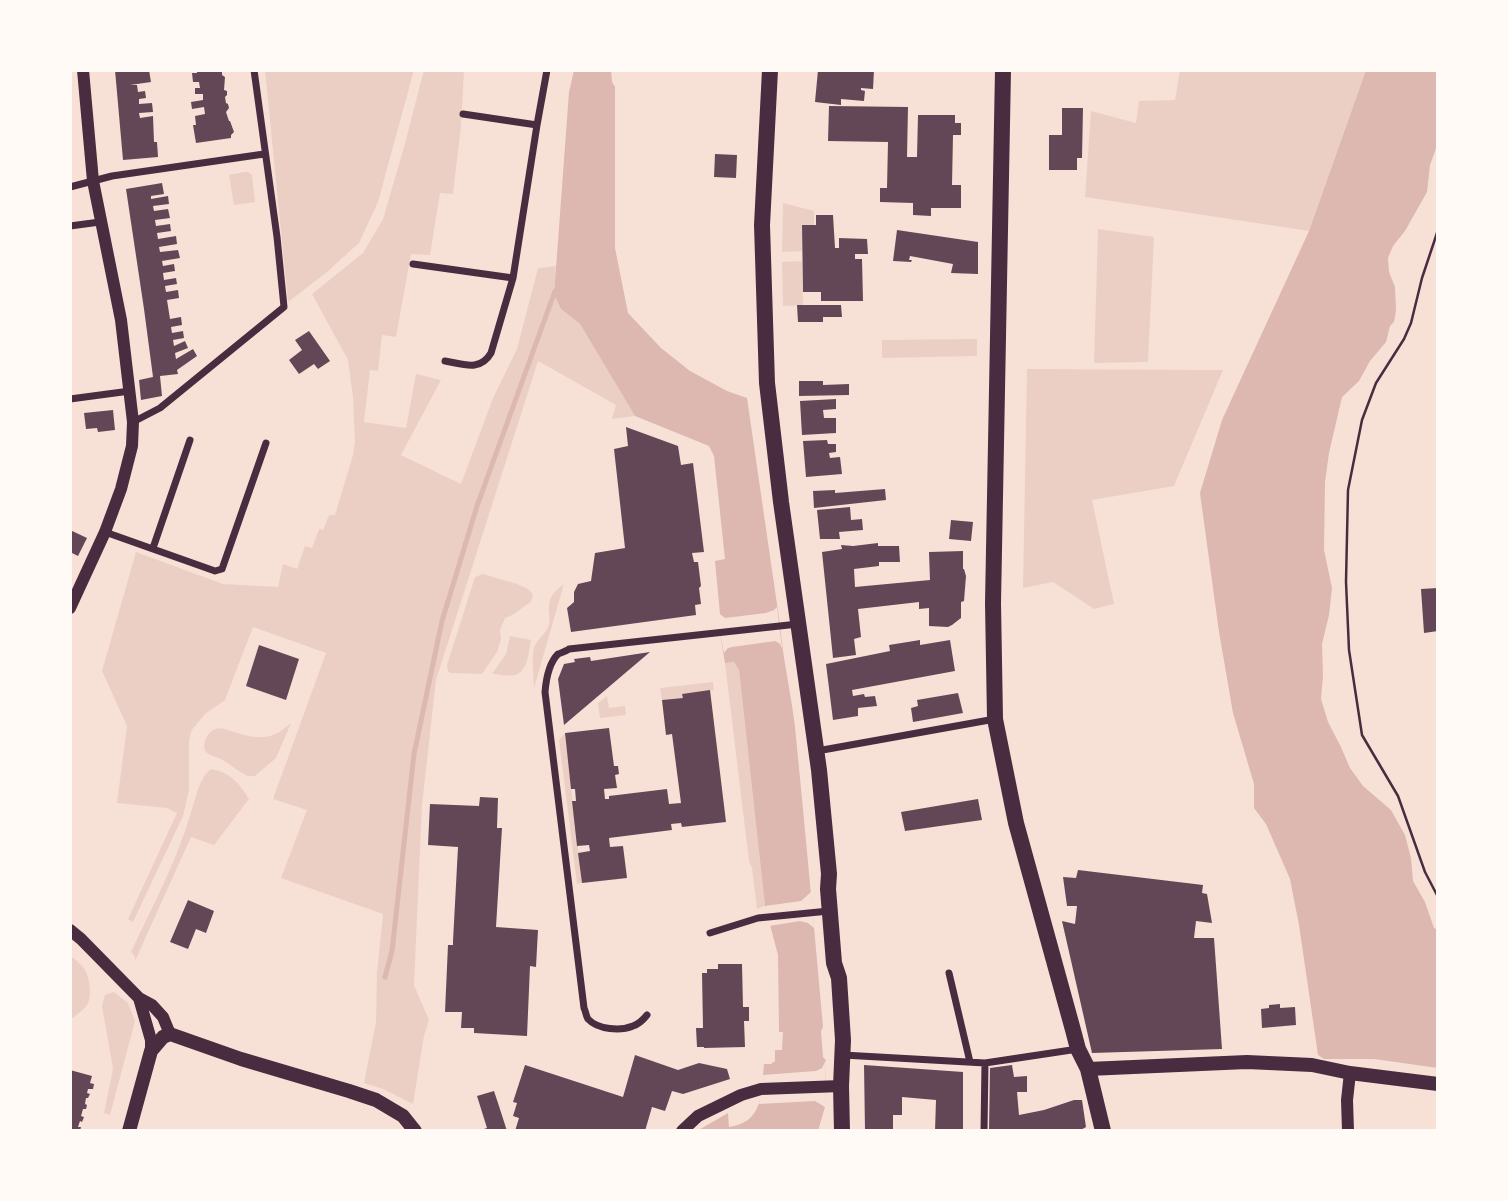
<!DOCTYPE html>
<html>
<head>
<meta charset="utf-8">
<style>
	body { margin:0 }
	#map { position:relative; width:1508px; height:1201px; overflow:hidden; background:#f7e1d7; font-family:"Sofia Sans Condensed",sans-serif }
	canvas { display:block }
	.frame { position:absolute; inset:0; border:72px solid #fffaf5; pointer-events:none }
</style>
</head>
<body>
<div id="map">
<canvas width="1508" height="1201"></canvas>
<div class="frame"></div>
</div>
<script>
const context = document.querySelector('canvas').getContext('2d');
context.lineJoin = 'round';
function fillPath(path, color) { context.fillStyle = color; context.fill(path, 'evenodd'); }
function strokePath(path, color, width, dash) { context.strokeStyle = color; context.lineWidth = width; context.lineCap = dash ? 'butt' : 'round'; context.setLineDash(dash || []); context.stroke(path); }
fillPath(new Path2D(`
	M265 70H414L378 202 359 243 327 272 288 302Z
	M424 70H464L461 126 453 194 440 193 430 255 411 254 396 337 382 335 378 371 370 370 364 422 406 428 416 374 441 380 401 455 461 484 493 398 517 349 538 268 556 266 554 295 561 309 580 324 635 416 612 419 616 405 538 361 436 680 422 805 414 985 429 1020 424 1036 413 1104 383 1089 364 1083 376 1022 377 973 383 914 281 878 307 810 273 799 326 653 253 627 225 700 205 714 191 731 189 742V790L183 816 133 922 128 919 177 813 167 808 117 803 127 726 102 671 136 552 223 584 278 587 283 564 297 569 305 546 312 548 319 529 323 530 329 515H335L353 455 355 441 353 397 348 360 312 294 363 253 383 219 404 147Z
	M1180 70H1366L1309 231 1085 197 1091 111 1136 123 1139 101 1175 100Z
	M244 172H248L252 175 255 202 234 205 229 175Z
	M783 203 814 211V225H802V251L782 252Z
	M1098 229 1154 237 1148 362 1094 363Z
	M802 261 803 305 783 306 782 262Z
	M977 339V356L882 358V340Z
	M1027 369 1223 370 1174 486 1092 500 1114 604 1094 609 1053 582 1023 588Z
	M483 574 517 584 528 589 533 594 531 602C520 608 517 614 505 618L500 630 501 639 497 652 482 674 451 673 448 671 447 665 475 577Z
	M564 584 534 688C534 677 531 657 534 648 537 639 547 633 549 624 551 618 548 612 549 607 549 596 556 590 564 584Z
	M510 636 531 640C529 650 528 672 515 675 509 677 498 674 492 674L506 654Z
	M734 662 739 670 765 906 757 909 752 868 749 861 725 663Z
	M713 682 714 690 683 694V698L662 700 660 688Z
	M607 696 609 708 625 706 626 715 600 718 598 703Z
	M291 723 276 758 255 776C249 776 249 777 244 774 236 770 229 763 221 759 217 757 210 756 206 752 201 745 207 732 215 729 220 727 226 729 231 731 256 739 271 742 291 723Z
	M565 733 582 883 577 884 559 740Z
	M211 769C230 772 240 784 249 799L214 845 191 837 135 961V957L131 952C152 907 177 861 191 812 196 798 199 778 211 769Z
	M70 955C75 960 83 965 86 972 90 980 92 998 87 1005 83 1011 75 1015 70 1021Z
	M114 992 128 1003 135 1021 110 1115 104 1113 113 1069 102 1006 105 995Z`), '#ebcfc5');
fillPath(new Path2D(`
	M574 70H611L612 82 615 87V248L628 313 661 348 690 371 727 391 747 398 780 625C783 660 791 693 795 727 805 827 814 927 823 1027L821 1031 823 1057 826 1060 825 1107 818 1131H697L728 1113 729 1127C764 1122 761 1093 764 1064H771L775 1061V1050H782L783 1032H779L778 955 765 906 739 670 734 662 725 663 720 633V614L715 561 725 559 714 456 709 446 635 416 580 324 561 309 554 295 569 92Z
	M1366 70H1438V143L1430 165 1427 192 1405 231 1393 246 1388 258 1389 272 1395 287 1396 311 1394 322 1390 326 1386 342 1370 361 1359 381 1342 397 1329 453 1325 482 1324 550 1332 588 1329 615 1322 644 1323 676 1321 699 1328 722 1340 745 1350 768 1363 786 1391 810 1405 835 1411 858 1413 881 1425 902 1434 928 1438 930V1068L1374 1059H1324L1318 1055 1299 925 1290 879 1266 824 1254 808V784L1233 713 1219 632 1200 493 1222 420 1309 231Z`), '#dcb8b0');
fillPath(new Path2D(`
	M777 607 782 648 779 643 775 641 732 647 728 648 724 653 720 633V614L725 618 766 613 774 610Z
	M811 892 814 928 808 923 800 921 769 926 765 906 801 901Z
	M826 1060 825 1107 815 1101 759 1104 763 1075 816 1071 822 1068Z`), '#f7e1d7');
strokePath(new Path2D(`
	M385 977 392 951 414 754 442 621 477 506 555 291`), '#dcb8b0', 5);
fillPath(new Path2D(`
	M115 70H134L135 72 149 70 151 82 130 85H137L138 92 145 91 146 98 139 99V104L152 103 153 112 139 113 140 118 153 116 154 142H157L158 157 123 160Z
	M197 70H222V75L225 77 224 90 227 91V95L225 97 226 103 228 104 229 108 226 112 229 121H230L234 132 231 135V138L196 143 193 125H196L195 116 205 114 204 107 192 109 191 102 203 100V94H195V88H200L199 82H193L192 73H197Z
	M818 70H874L873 89 861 88V90L865 91 864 101 841 99V105L815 102Z
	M829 106 908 107 907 157H917L918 115H955V123H961V135H953L952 185H961V208H931V216L913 215V203L880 202V188H887L888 142 828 141Z
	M1062 108H1083L1082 158H1077V170H1049V135H1062Z
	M715 154 737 155 736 178 714 177Z
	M162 183 164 194 151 196V199L168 196 169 204 153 206 154 211 168 209 170 218 155 220 156 226 170 224 171 231 157 233 158 239 176 236 177 244 159 247 160 252 178 250 180 258 162 261 163 266 174 264 175 271 163 273 164 280 176 278 177 284 165 286 166 292 178 290 179 298 167 300 170 319 181 317 182 325 171 327 172 333 183 331 184 338 173 340 174 346 185 341 188 348 175 353 176 359 193 349 197 356 177 370 178 374 160 376 162 396 141 400 139 380 153 377 144 309 126 189Z
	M816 215H833L835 248H839V238L867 239 868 254H855V259H862L863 301H821V292H803L802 225H816Z
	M897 230 978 242V274L951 273 953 264 910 256 909 260H912L911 262 893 261Z
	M797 305H841L842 317H823V322H798Z
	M309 331 330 361 318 369 314 364 299 374 289 360 302 350 295 340Z
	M799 381H823V385L849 384V395L799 396Z
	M836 399V409L823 410 824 418H836V433L802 435 800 401Z
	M113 410 115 430 98 432 97 428 86 429 84 413Z
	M626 427 678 446 681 465 693 463 704 552 692 553 694 562H698L701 586 699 588 701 604 695 605 696 615 571 632 567 608 574 602V592L578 584 591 581 595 553 625 548 614 449 628 446Z
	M827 440 828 444H836V452L829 453 830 458 840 457 842 474 806 477 803 441Z
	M885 489 886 500 814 508 813 491 835 490V493Z
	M850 507 851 520 862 519 863 530 839 532 840 539H820L817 510Z
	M951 520 973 522 971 541 949 539Z
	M70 530 87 538 78 556 70 552Z
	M878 543V546H899L900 562H879V566L854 569 855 587 930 580 929 552 963 551V569H964L966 576 964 601 961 602V618L952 625 948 627 929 626V608L919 609V602L858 609 861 637 854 639 856 655 833 658 822 552 842 549 841 545 853 546Z
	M1438 588V631L1424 633 1421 589Z
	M920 640V645L950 640 955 671 852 690 853 696 864 694 865 697 875 696 877 706 858 708V716L833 720 826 664 890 651 889 645Z
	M259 645 299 659 286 700 246 686Z
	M650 652 564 725 558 679 564 664 575 662 574 659 590 657 591 661Z
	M710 690 726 822 682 827 681 823 671 824 672 830 609 838 610 847 623 846 627 878 582 883 578 853 590 851 589 845 577 846 572 801H576L575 789H571L565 733 609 728 614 766H618L619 774 615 775 617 788 604 789 605 799H609V796L667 789 669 804 681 803 672 734 666 735 662 700 683 698 682 694Z
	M958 693 963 713 913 722 911 708 918 706 917 700Z
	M480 797 498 798 497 828H502L496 927 538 930 536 967 530 966 527 1036 474 1033V1028H461L462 1012H445L448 945H453V941L458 847 428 845 430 804 479 806Z
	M978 799 982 820 905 831 901 812Z
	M1078 870 1203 885 1202 893 1207 894 1212 923 1196 921 1194 938H1214L1222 1049 1092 1053 1062 921 1075 924 1077 906H1067L1063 877 1076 878Z
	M188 900 214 911 206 933 196 929 188 949 170 942Z
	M718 964H742L743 1007H749V1021H744L745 1047 704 1048V1047H697L696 1028H703L702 973H707V969H718Z
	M1280 1004V1008L1295 1007 1296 1025 1262 1028 1261 1009 1269 1008V1005Z
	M635 1055 678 1070 699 1063 727 1069 730 1079 683 1094 672 1091 665 1111 652 1107 645 1131H515L519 1118 513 1116 517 1103 513 1102 525 1065 623 1097Z
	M864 1065 963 1072V1131H935L936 1100 902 1097V1115H893V1131H865Z
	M1012 1065 1014 1077 1027 1076V1092H1017L1019 1115 1044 1110 1074 1100H1082L1086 1127 1079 1131H989L990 1068Z
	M70 1070 92 1076 90 1083 94 1084 93 1089H88L87 1093 90 1094 88 1098H86L85 1104 87 1105 86 1109H83L81 1116 84 1117 82 1122 80 1121 78 1127H81L80 1131H70Z
	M494 1091 498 1103 507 1131H484V1129L487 1128 477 1096Z`), '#644757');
strokePath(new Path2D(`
	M1438 230 1422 278 1411 323 1404 339 1376 383 1362 420 1348 490 1346 582 1349 650 1362 735 1398 796 1425 872 1438 897`), '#4a2c40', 2.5);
strokePath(new Path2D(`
	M463 114 537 125
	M70 187 112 176 264 154
	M70 226 100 222
	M413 264 513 278
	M445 361C463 364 480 372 491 353L513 278 537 125 547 70
	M70 399 130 391
	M133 422 160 408 284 307 277 237 254 70
	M105 532 215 571 222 569 266 443
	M153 548 190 440
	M817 751 995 719
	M710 933 758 918 829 911
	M949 973 970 1062
	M647 1015C643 1020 639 1024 633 1026 621 1031 598 1030 588 1019 586 1016 586 1012 584 1008L545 692C546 680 549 663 558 654 559 654 568 650 569 649L798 624
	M843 1055 985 1063 1078 1049
	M984 1131 985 1063`), '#4a2c40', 7);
strokePath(new Path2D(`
	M70 608 105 532 121 489 132 446 133 422 121 320 93 181 83 70
	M70 930 81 939 139 998 152 1005 163 1017 170 1034
	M139 998 151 1040V1051
	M682 1131 698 1116 741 1095 761 1089 841 1086
	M1348 1131 1347 1100 1350 1073`), '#4a2c40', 12);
strokePath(new Path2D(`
	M1088 1069 1247 1062 1312 1065 1350 1073 1438 1084
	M129 1131 151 1051 163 1037 170 1034 241 1059 349 1091 376 1100 403 1116 415 1131`), '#4a2c40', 14);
strokePath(new Path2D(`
	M770 70 762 225 767 383 781 502 819 770 829 874 828 889 834 963 839 978 843 1040 841 1086 842 1131
	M1003 70 993 603 995 719 1016 823 1073 1030 1078 1049 1088 1069 1103 1131`), '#4a2c40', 16);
</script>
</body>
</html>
